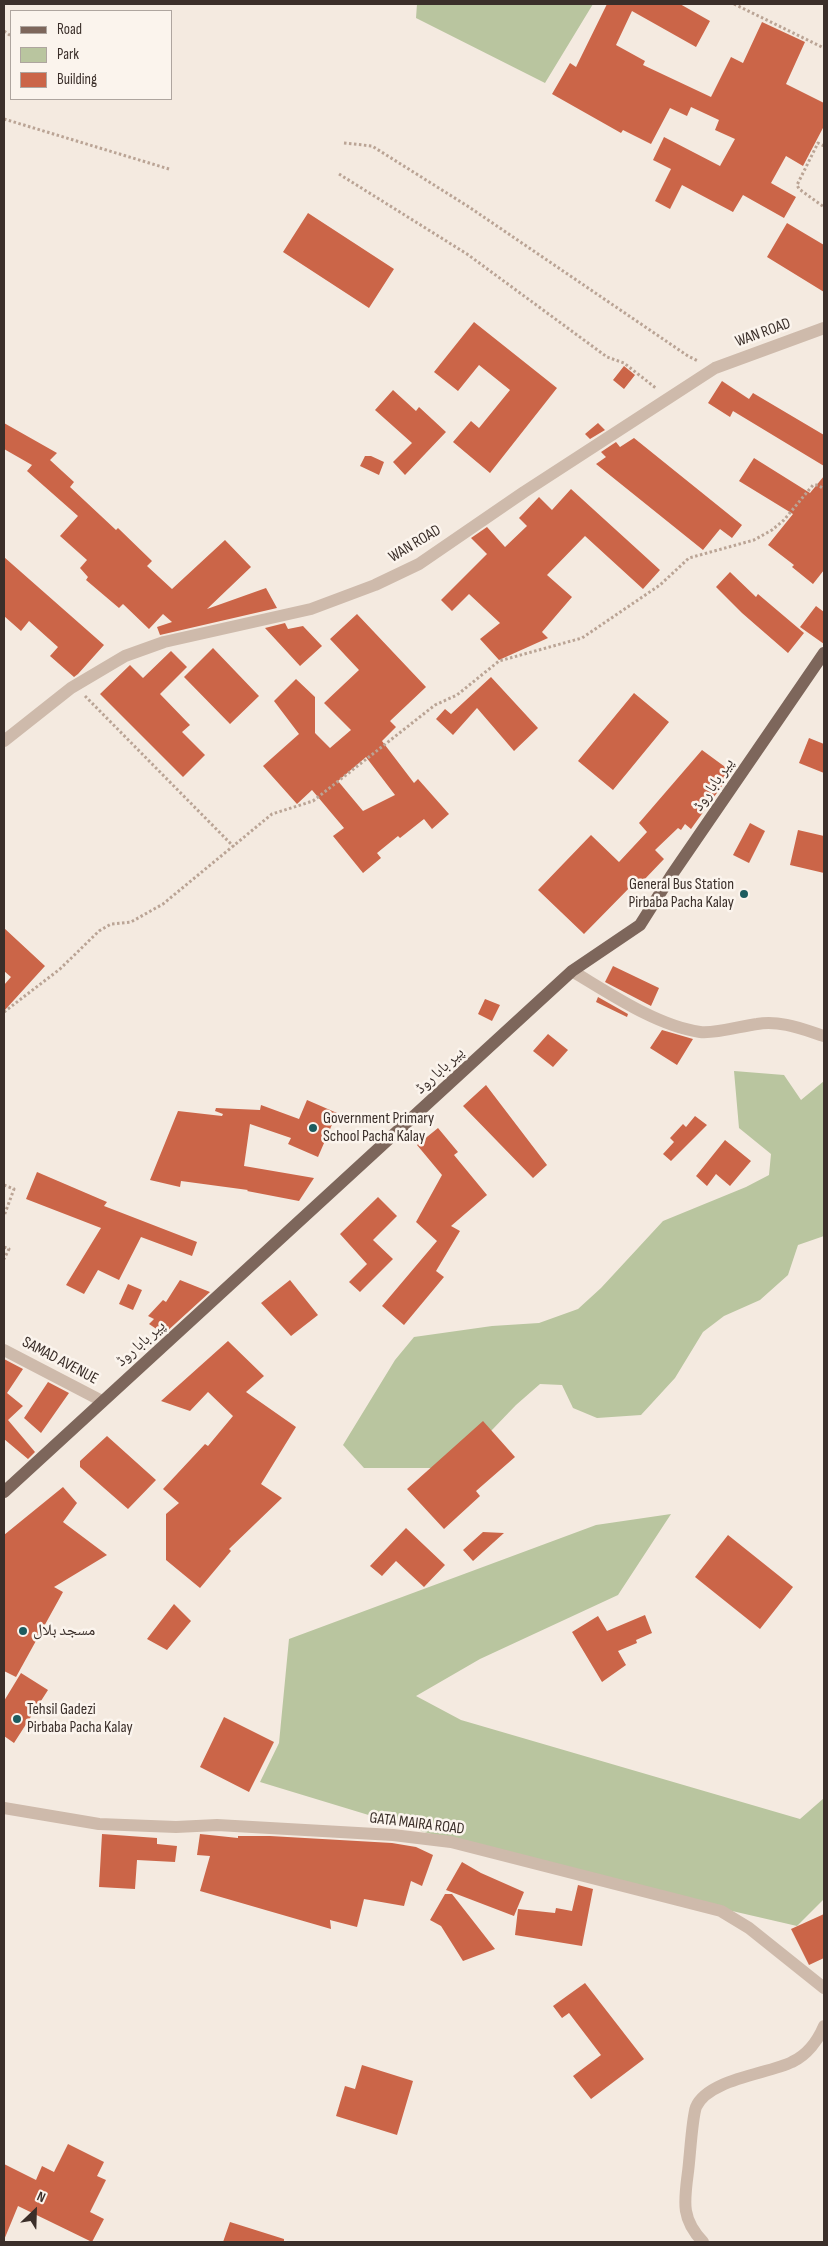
<!DOCTYPE html>
<html>
<head>
<meta charset="utf-8">
<style>
	body { margin:0 }
	#map { position:relative; width:828px; height:2246px; overflow:hidden; background:#f4eae0; font-family:"Sofia Sans Condensed",sans-serif }
	canvas { display:block }
	.frame { position:absolute; inset:0; border:5px solid #3b2f2a; pointer-events:none }
	.legend { position:absolute; left:10px; top:10px; width:162px; height:90px; box-sizing:border-box; background:#fbf4ed; border:1px solid #aea59f; margin:0; padding:6px 9px; list-style:none; font-size:15px; color:#3b2f2a }
	.legend li { display:flex; align-items:center; gap:10px; height:25px }
	.legend b { width:25px; border:1px solid #aea59f }
	.north { position:absolute; left:10px; top:2186px; width:50px; height:50px; -webkit-text-stroke:4px #fbf4ed; paint-order:stroke; rotate:24deg; font-size:14px; font-weight:700; line-height:20px; text-align:center; color:#3b2f2a }
	.north::after { content:''; display:block; margin:auto; width:18px; height:22px; background:#3b2f2a; clip-path:polygon(50% 0,100% 100%,50% 72%,0 100%) }
</style>
</head>
<body>
<div id="map">
<canvas width="828" height="2246"></canvas>
<div class="frame"></div>
<ul class="legend">
<li><b style="height:6px;background:#7d665b"></b>Road</li>
<li><b style="height:14px;background:#b9c59f"></b>Park</li>
<li><b style="height:14px;background:#cb6548"></b>Building</li>
</ul>
<div class="north">N</div>
</div>
<script>
const context = document.querySelector('canvas').getContext('2d');
context.lineJoin = 'round';
function fillPath(path, color) { context.fillStyle = color; context.fill(path, 'evenodd'); }
function strokePath(path, color, width, dash) { context.strokeStyle = color; context.lineWidth = width; context.lineCap = dash ? 'butt' : 'round'; context.setLineDash(dash || []); context.stroke(path); }
function label(font, color, halo, rows, align = 'center') {
  context.font = font + ' "Sofia Sans Condensed","Noto Naskh Arabic",sans-serif'; context.lineWidth = 5; context.setLineDash([]); context.textBaseline = 'middle'; context.strokeStyle = halo; context.fillStyle = color; for (const [text, x, y, turn = 0] of rows) {
    context.save(); context.translate(x, y); context.rotate((+turn || 0) * Math.PI / 180); context.textAlign = isNaN(turn) ? turn : align; if (halo) context.strokeText(text, 0, 0); context.fillText(text, 0, 0); context.restore();
  }
}
fillPath(new Path2D(`
	M417 4H593L545 83 416 18Z
	M734 1071 784 1075 801 1100 824 1081V1236L798 1245 788 1275 760 1300 724 1316 703 1332 675 1378 641 1415 597 1418 573 1408 562 1385 540 1384 516 1405 466 1457 431 1468H364L343 1445 395 1360 414 1337 492 1326 539 1323 578 1309 601 1288 663 1221 746 1187 769 1175 771 1154 739 1128Z
	M671 1514 618 1595 480 1659 416 1696 461 1720 800 1819 824 1798V1899L797 1926 533 1865 260 1782 279 1743 289 1639 596 1525Z`), '#b9c59f');
fillPath(new Path2D(`
	M607 4H680L710 21 696 47 632 11 616 45 645 61 643 65 711 97 731 57 743 63 762 22 805 42 786 84 824 103V126L803 166 786 156 771 183 796 197 784 218 743 195 733 212 682 185 670 209 655 201 671 169 653 160 664 137 720 166 735 139 715 130 719 120 691 107 687 116 670 108 651 144 623 130 621 133 552 94 570 63 576 67Z
	M308 213 394 269 369 308 283 252Z
	M787 223 824 245V292L767 257Z
	M474 322 557 388 490 473 453 442 471 421 479 428 510 390 479 365 458 391 434 372Z
	M624 366 635 375 624 389 613 380Z
	M722 381 749 399 753 393 824 435V466L733 411 730 417 708 403Z
	M393 390 416 411 419 407 446 432 405 475 393 462 412 443 375 410Z
	M4 423 57 453 50 460 74 482 70 487 116 530 118 528 152 561 147 566 172 589 225 540 251 567 207 609 266 588 277 608 160 635 157 627 172 622 163 614 149 629 123 604 119 608 86 580 88 577 80 568 87 560 60 536 78 516 27 471 32 465 4 449Z
	M598 423 605 430 590 439 585 434Z
	M634 438 742 525 732 538 720 529 703 550 596 464 606 457 601 452 616 442 620 447Z
	M365 456H371L384 462 379 475 360 466Z
	M754 458 810 493 824 476V570L813 584 792 567 794 565 768 545 793 514 739 481Z
	M571 489 660 570 643 589 585 536 547 575 572 597 542 632 548 638 499 660 480 639 500 623 469 594 452 611 441 600 487 554 471 538 487 527 505 547 527 526 519 518 539 497 552 510Z
	M4 557 104 645 78 674 74 677 50 656 58 647 29 621 21 631 4 616Z
	M730 572 756 597 758 594 804 633 788 653 742 613 716 587Z
	M816 606 824 612V644L800 627Z
	M357 614 426 687 390 721 396 727 382 741 414 783 418 779 449 814 432 829 424 819 400 838 398 836 377 853 381 858 363 873 333 836 344 828 312 790 297 804 263 766 299 734 274 701 296 679 315 697V733L330 748 351 730 324 703 359 670 330 639ZM366 757 395 795 363 811 338 781Z
	M285 623 288 629 303 626 322 646 300 666 265 628Z
	M213 648 259 696 230 724 184 677Z
	M171 651 187 667 160 694 190 725 182 732 205 755 183 777 100 694 130 665 143 678Z
	M491 677 538 728 514 751 477 708 453 735 436 719 445 709 451 714Z
	M634 693 669 722 613 790 578 761Z
	M809 738 824 744V773L799 763Z
	M702 750 732 772 691 829 685 824 681 830 678 828 655 850 664 859 642 882 638 879 584 934 538 890 591 835 619 862 647 832 639 823Z
	M750 823 765 831 749 863 733 855Z
	M798 830 824 836V873L790 865Z
	M4 928 45 966 4 1011V985L11 977 4 971Z
	M613 966 659 988 651 1006 605 982Z
	M598 997 628 1014 627 1017 596 1002Z
	M485 999 500 1005 492 1021 478 1014Z
	M662 1030 693 1039 677 1065 650 1048Z
	M548 1034 568 1050 553 1067 533 1051Z
	M486 1085 547 1165 533 1178 463 1106Z
	M307 1100 337 1113 318 1157 288 1144 291 1138 250 1124 244 1166 314 1178 299 1201 247 1191 248 1190 181 1181 180 1187 150 1180 178 1111 222 1116 223 1114 215 1111 216 1108 260 1110 261 1105 299 1119Z
	M695 1116 707 1125 671 1161 663 1154 674 1142 670 1138 683 1124 686 1127Z
	M438 1128 458 1152 454 1155 487 1195 451 1226 460 1231 436 1271 444 1277 404 1325 382 1306 437 1241 416 1222 442 1175 417 1145Z
	M725 1140 751 1161 730 1186 716 1174 707 1186 696 1176Z
	M37 1172 107 1202 104 1206 197 1242 192 1256 141 1237 119 1280 98 1270 84 1294 66 1285 101 1228 26 1199Z
	M378 1197 397 1216 373 1240 393 1259 360 1292 349 1282 367 1264 340 1234Z
	M180 1280 210 1292 164 1334 149 1324 154 1319 148 1316 163 1300 166 1302Z
	M290 1280 318 1315 291 1336 261 1303Z
	M128 1284 142 1290 133 1310 119 1304Z
	M228 1341 264 1376 246 1392 296 1427 261 1484 282 1498 229 1549 231 1551 200 1588 166 1560V1514L179 1503 163 1489 205 1444 208 1446 233 1416 208 1392 190 1411 161 1401Z
	M4 1359 23 1369 7 1393 23 1406 8 1420 35 1452 28 1459 4 1439Z
	M48 1382 69 1393 41 1433 24 1418Z
	M483 1421 515 1457 476 1491 480 1496 444 1529 407 1489Z
	M107 1436 156 1480 128 1509 80 1467V1461Z
	M63 1487 77 1503 63 1522 107 1555 54 1587 63 1592 16 1677 4 1671V1535Z
	M406 1528 445 1565 424 1587 396 1561 382 1576 370 1566Z
	M483 1532 504 1533 473 1561 463 1550Z
	M728 1535 793 1587 760 1629 695 1577Z
	M174 1604 191 1621 167 1650 147 1639Z
	M645 1615 652 1633 636 1640 637 1643 618 1651 626 1665 602 1682 572 1632 598 1616 607 1631Z
	M21 1673 48 1690 14 1743 4 1736V1701Z
	M224 1717 274 1742 249 1792 200 1767Z
	M102 1834 157 1838V1844L177 1846 175 1862 137 1860 135 1889 99 1887Z
	M200 1834 238 1838V1836H270L392 1843 416 1847 433 1855 422 1886 411 1881 404 1906 364 1899 357 1927 330 1920 331 1929 200 1891 210 1856 197 1855Z
	M462 1862 481 1873 524 1892 514 1916 446 1890Z
	M578 1885 593 1889 582 1946 515 1935 518 1909 555 1913 556 1908 572 1911Z
	M445 1894H452L495 1949 463 1961 441 1926 430 1920Z
	M824 1914V1958L809 1965 791 1929Z
	M585 1983 644 2059 591 2099 573 2076 601 2055 569 2013 562 2018 553 2006Z
	M362 2065 413 2081 397 2135 336 2116 345 2086 355 2089Z
	M68 2144 104 2162 97 2176 106 2180 90 2212 104 2219 92 2242 18 2206 4 2240V2164L36 2180 42 2166 54 2172Z
	M230 2222 284 2239V2242H223Z`), '#cb6548');
strokePath(new Path2D(`
	M734 4 824 48
	M4 31 11 36
	M4 119 169 169
	M344 143 372 146 469 207 688 356 698 361
	M824 146 818 143 797 185 799 189 824 207
	M339 174 467 254 607 357 624 363 657 389
	M85 696 234 847
	M4 1012 60 969 99 931 111 924 131 922 163 904 272 814 313 801 435 705 457 695 499 661 582 638 660 585 689 558 754 540 772 530 784 520 813 485H818L824 489
	M4 1185 14 1189 4 1216
	M4 1247 9 1249 4 1259`), '#baa495', 3, [2.5, 2.5]);
strokePath(new Path2D(`
	M4 741 71 688 125 656 164 642 311 609 375 585 419 564 524 492 715 368 824 328
	M572 971C609 993 657 1026 700 1032 715 1034 741 1026 757 1024 780 1020 802 1029 824 1036
	M4 1350 102 1401
	M4 1808 99 1824 176 1827 217 1825 393 1835 451 1842 721 1911 749 1928 824 1988
	M703 2242C681 2219 684 2202 688 2172 690 2157 692 2118 696 2107 708 2079 768 2074 792 2062 807 2055 818 2040 824 2026`), '#cebaab', 12);
strokePath(new Path2D(`
	M4 1492 572 971 640 925 671 876 824 653`), '#7d665b', 12);
for (const [x, y, r, color] of [
	[744,894,5,"#1d5c5f"],
	[313,1128,5,"#1d5c5f"],
	[23,1631,5,"#1d5c5f"],
	[17,1719,5,"#1d5c5f"]
]) { const dot = new Path2D(); dot.arc(x, y, r, 0, 2 * Math.PI); context.fillStyle = color; context.fill(dot); strokePath(dot, '#fbf4ed', 2); }
label('16px', '#3b2f2a', '#fbf4ed', [
	["WAN ROAD",763,333,-20],
	["WAN ROAD",415,544,-31],
	["پیر بابا روڈ",714,785,-56],
	["پیر بابا روڈ",440,1071,-43],
	["پیر بابا روڈ",141,1344,-42],
	["SAMAD AVENUE",60,1361,28],
	["GATA MAIRA ROAD",417,1824,7]
]);
label('16px', '#3b2f2a', '#fbf4ed', [
	["General Bus Station",734,885,"right"],
	["Pirbaba Pacha Kalay",734,903,"right"],
	["Government Primary",323,1119],
	["School Pacha Kalay",323,1137],
	["مسجد بلال",33,1631],
	["Tehsil Gadezi",27,1710],
	["Pirbaba Pacha Kalay",27,1728]
], 'left');
</script>
</body>
</html>
